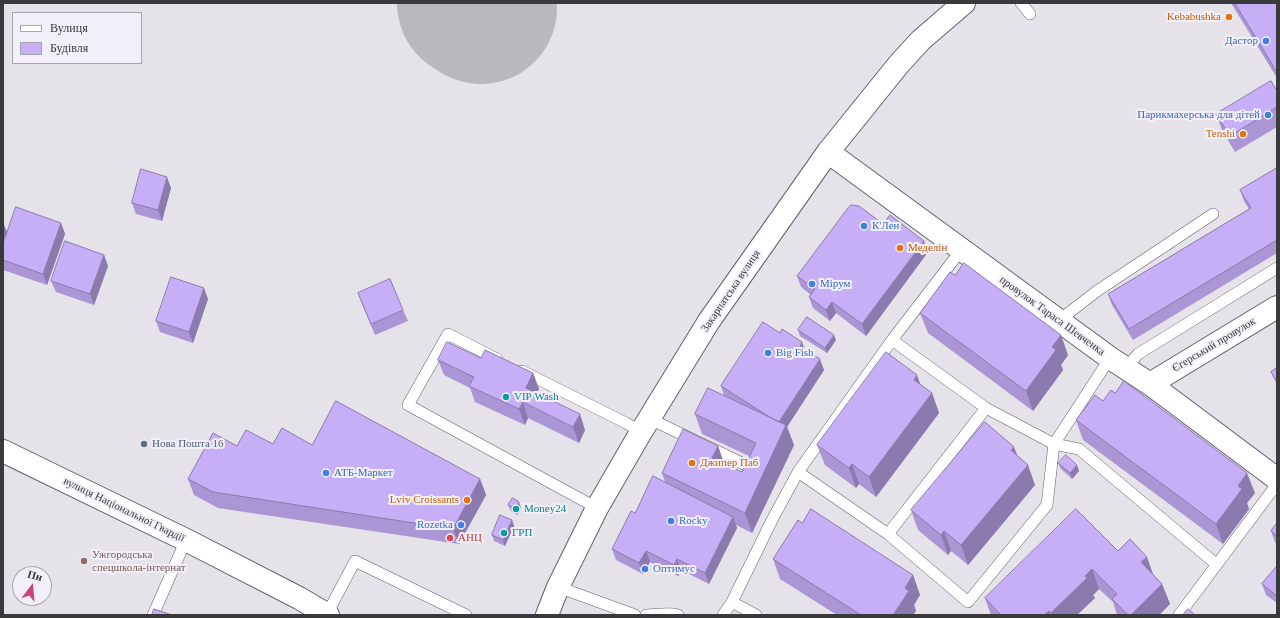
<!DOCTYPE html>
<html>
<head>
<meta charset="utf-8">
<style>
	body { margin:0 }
	#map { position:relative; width:1280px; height:618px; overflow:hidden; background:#e5e2ea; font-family:Georgia,serif }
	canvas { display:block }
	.frame { position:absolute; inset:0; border:4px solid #3a393c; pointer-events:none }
	.legend { position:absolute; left:12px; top:12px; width:130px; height:52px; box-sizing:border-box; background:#f2eff8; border:1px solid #a8a6ad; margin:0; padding:5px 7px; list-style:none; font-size:12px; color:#3a393c }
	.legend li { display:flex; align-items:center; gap:8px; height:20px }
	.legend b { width:20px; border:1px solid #a8a6ad }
	.north { position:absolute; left:12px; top:566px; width:40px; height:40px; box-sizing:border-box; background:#f2eff8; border:1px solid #a8a6ad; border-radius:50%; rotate:16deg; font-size:11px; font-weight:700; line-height:16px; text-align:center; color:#3a393c }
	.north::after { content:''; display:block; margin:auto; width:14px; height:18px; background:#cb427d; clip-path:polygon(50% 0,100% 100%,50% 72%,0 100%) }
</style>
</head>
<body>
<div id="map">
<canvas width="1280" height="618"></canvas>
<div class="frame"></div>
<ul class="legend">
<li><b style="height:5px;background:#fff"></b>Вулиця</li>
<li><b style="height:11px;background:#c6aff7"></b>Будівля</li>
</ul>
<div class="north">Пн</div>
</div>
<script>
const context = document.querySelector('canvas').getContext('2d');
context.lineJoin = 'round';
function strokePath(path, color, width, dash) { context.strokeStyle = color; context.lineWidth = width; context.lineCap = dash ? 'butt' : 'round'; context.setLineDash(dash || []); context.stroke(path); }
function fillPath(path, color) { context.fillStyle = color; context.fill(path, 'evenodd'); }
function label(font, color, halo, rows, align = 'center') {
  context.font = font + ' Georgia,serif'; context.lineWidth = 4; context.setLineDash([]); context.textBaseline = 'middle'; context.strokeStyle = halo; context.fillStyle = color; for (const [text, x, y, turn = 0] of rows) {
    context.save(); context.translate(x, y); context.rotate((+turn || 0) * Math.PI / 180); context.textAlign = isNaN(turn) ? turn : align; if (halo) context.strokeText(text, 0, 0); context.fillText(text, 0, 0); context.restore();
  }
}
strokePath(new Path2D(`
	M473 3 481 8`), '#bab8be', 152);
const service = new Path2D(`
	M1021 3 1030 14
	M1060 321 1066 315 1097 291 1213 214
	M892 340 986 408 1054 444 1079 449 1216 564
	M497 359 448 334 408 405 597 508
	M1126 368 1138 354 1277 268
	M522 371 626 423 641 432
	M650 419 744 464
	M798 472 888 534 968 602 1047 505 1054 444 1110 358
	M888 534 986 408
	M558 587 635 615
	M732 602 756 615
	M327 614 355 561 466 615
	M153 615 186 540
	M646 615C657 615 668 612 678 615
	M723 615 732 602 772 520 798 472 892 340 962 249
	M1179 615 1277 484`);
const minor = new Path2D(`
	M828 152 1110 358 1150 384 1277 479
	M1150 384 1277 307
	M3 451 186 540 299 598 328 615`);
const tertiary = new Path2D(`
	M547 615 558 587 597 508 641 432 709 321 828 152 899 64 921 40 964 3`);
strokePath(service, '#636168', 12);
strokePath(minor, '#636168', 24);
strokePath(tertiary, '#636168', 24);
strokePath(service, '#fff', 11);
strokePath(minor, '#fff', 22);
strokePath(tertiary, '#fff', 22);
fillPath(new Path2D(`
	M1231 3H1277V78Z
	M1277 91V127L1235 152 1222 130 1216 114Z
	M1277 168V253L1133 340 1112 305 1108 294 1249 209 1244 201 1240 190Z
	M171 188 162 221 136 214 132 203Z
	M61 223 65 234 47 285 3 270V244Z
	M883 224 928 252 866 336 836 313 830 321 813 308 809 297 811 295 801 287 797 276Z
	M104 255 108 266 94 305 56 292 51 281Z
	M358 293 403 310 408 321 375 335 362 304Z
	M208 299 193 343 160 332 156 321Z
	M920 313 1068 355 1061 365 1063 370 1033 411 928 333Z
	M798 330 836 340 827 353 800 336Z
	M805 349 824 370 787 427 794 445 752 533 736 525 737 528 709 584 681 570 678 576 650 562 643 574 616 560 612 549 635 513 665 482 662 473 718 446 724 464 742 472 749 456 702 434 695 414 724 396 721 386Z
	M438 360 533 373 539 389 537 393 585 430 579 443 528 418 525 425 475 402 470 388 444 375Z
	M1277 368V384L1273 377 1271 372Z
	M920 384 932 393 939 413 876 497 859 484 856 488 825 465 817 445Z
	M1103 401 1255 493 1247 503 1249 509 1223 544 1083 440 1076 420Z
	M273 444 312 445 480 479 486 495 459 544 218 508 194 495 188 479 237 446Z
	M1018 456 1035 485 968 565 951 551 948 555 918 530 911 510Z
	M1058 463 1077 465 1079 471 1072 479 1061 469Z
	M508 505 521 508 517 515 511 511Z
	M512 520 514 526 505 546 494 541 492 535Z
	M802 523 913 575 920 595 914 605 916 611 913 615H837L780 579 773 559Z
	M1277 523V544L1275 542 1271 531Z
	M1118 551 1153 575 1162 584 1170 604 1159 615H1117L1113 602 1099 589 1093 595 1095 598 1077 615H991L985 598Z
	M1277 566V603L1266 595 1262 584Z`), '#aa96d4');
fillPath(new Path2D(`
	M167 177 171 188 162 221 158 210Z
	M3 222 7 232 3 241Z
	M61 223 65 234 47 285 43 274Z
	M924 241 928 252 866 336 862 324Z
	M104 255 108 266 94 305 90 294Z
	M204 288 208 299 193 343 189 332Z
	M832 302 836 313 830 321 826 310Z
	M834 335 836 340 827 353 825 348Z
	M1061 335 1068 355 1061 365 1063 370 1033 411 1026 391 1052 347Z
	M802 342 806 353 800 346Z
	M820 359 824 370 787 427 794 445 752 533 745 513 778 423Z
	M533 373 539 389 532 404 526 388Z
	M917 375 924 395 914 380Z
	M932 393 939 413 876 497 869 477Z
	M523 402 528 418 525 425 519 409Z
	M580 414 585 430 579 443 573 427Z
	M718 446 725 466 712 458Z
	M1014 447 1022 467 1011 450Z
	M852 464 859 484 856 488 849 468Z
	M1028 465 1035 485 968 565 961 545Z
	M1077 465 1079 471 1072 479 1070 473Z
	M1247 473 1255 493 1247 503 1249 509 1223 544 1216 524 1238 486Z
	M480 479 486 495 459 544 453 529Z
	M519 502 521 508 517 515 515 509Z
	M733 517 737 528 709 584 705 573Z
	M512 520 514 526 505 546 503 540Z
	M944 531 951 551 948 555 941 535Z
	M646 551 650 562 643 574 639 563Z
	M1147 557 1154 577 1141 562Z
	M677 559 681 570 678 576 674 565Z
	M1092 569 1099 589 1093 595 1095 598 1077 615H1052L1051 613Z
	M913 575 920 595 914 605 916 611 913 615H893L905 588Z
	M1162 584 1170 604 1159 615H1131Z
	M1049 611 1050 615H1044Z`), '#8b7aad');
const building = new Path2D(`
	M1235 3H1277V72Z
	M1271 81 1277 91V107L1230 136 1216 114Z
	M1277 168V240L1129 329 1108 294 1251 208 1240 190Z
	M141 169 167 177 158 210 132 203Z
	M851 205 859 206 883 224 890 215 924 241 862 324 832 302 826 310 809 297 815 289 797 276 848 208Z
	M16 207 61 223 43 274 3 260V244Z
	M65 241 104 255 90 294 51 281Z
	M964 263 1061 335 1052 347 1056 350 1026 391 920 313 950 272 955 275Z
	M171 277 204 288 189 332 156 321Z
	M390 279 403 310 371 324 358 293Z
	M807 317 834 335 825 348 798 330Z
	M763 322 780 333 782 329 802 342 800 346 820 359 779 422 768 416 721 386Z
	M447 342 481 358 485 350 533 373 526 388 580 414 573 427 523 402 519 409 469 386 474 377 438 360Z
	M886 352 917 375 914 380 932 393 869 477 852 464 849 468 817 445Z
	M1277 368V382L1271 372Z
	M1124 381 1247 473 1238 486 1242 489 1216 524 1076 420 1095 395 1103 401 1111 390 1115 393Z
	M708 388 786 425 745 513 662 473 683 429 718 446 712 458 742 472 756 443 695 414Z
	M336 401 480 479 453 529 213 492 188 479 213 433 237 446 246 430 273 444 282 428 312 445Z
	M985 422 1014 447 1011 450 1028 465 961 545 944 531 941 535 911 510Z
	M1066 455 1077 465 1070 473 1058 463Z
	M653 476 733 517 705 573 677 559 674 565 646 551 639 563 612 549 631 511 635 513Z
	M513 498 519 502 515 509 508 505Z
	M811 509 913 575 905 588 909 591 893 615H861L773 559 798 520 802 523Z
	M1076 509 1118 551 1130 539 1147 557 1141 562 1162 584 1131 615H1128L1112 599 1117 594 1092 569 1085 576 1087 578 1051 613 1049 611 1044 615H1001L985 598Z
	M500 515 512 520 503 540 492 535Z
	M1277 523V536L1271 531Z
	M1277 566V596L1262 584Z
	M154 609 172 615H152Z
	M1188 609 1195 615H1183Z`);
fillPath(building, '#c6aff7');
strokePath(building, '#8b7aad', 1);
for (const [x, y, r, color] of [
	[1229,17,4,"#e8710a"],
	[1266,41,4,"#3f7fe0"],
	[1268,115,4,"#3f7fe0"],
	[1243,134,4,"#e8710a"],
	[864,226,4,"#3f7fe0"],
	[900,248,4,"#e8710a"],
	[812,284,4,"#3f7fe0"],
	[768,353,4,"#3f7fe0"],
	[506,397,4,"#0f9aa8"],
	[144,444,4,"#5c6f8a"],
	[692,463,4,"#e8710a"],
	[326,473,4,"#3f7fe0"],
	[467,500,4,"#e8710a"],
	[516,509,4,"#0f9aa8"],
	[671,521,4,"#3f7fe0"],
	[461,525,4,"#3f7fe0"],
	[504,533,4,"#0f9aa8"],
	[450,538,4,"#e0444e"],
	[84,561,4,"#8d6e63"],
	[645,569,4,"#3f7fe0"]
]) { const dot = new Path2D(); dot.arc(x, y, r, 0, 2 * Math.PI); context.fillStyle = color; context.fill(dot); strokePath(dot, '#f2eff8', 1.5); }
label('11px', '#c56008', '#f2eff8', [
	["Kebabushka",1221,17],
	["Tenshi",1235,134],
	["Меделін",908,248,"left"],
	["Джипер Паб",700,463,"left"],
	["Lviv Croissants",459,500]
], 'right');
label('11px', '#366cbe', '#f2eff8', [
	["Дастор",1258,41,"right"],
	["Парикмахерська для дітей",1260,115,"right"],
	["К'Лен",872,226],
	["Мірум",820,284],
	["Big Fish",776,353],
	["АТБ-Маркет",334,473],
	["Rocky",679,521],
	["Rozetka",453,525,"right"],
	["Оптимус",653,569]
], 'left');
label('11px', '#3a393c', '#f2eff8', [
	["Закарпатська вулиця",731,291,-56],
	["провулок Тараса Шевченка",1052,316,36],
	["Єгерський провулок",1214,345,-31],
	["вулиця Національної Гвардії",124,510,26]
]);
label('11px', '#0d838f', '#f2eff8', [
	["VIP Wash",514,397],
	["Money24",524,509],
	["ГРП",512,533]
], 'left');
label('11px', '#4e5e75', '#f2eff8', [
	["Нова Пошта 16",152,444]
], 'left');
label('11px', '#be3a42', '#f2eff8', [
	["АНЦ",458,538]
], 'left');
label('11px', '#785e54', '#f2eff8', [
	["Ужгородська",92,555],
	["спецшкола-інтернат",92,568]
], 'left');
</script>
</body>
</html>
